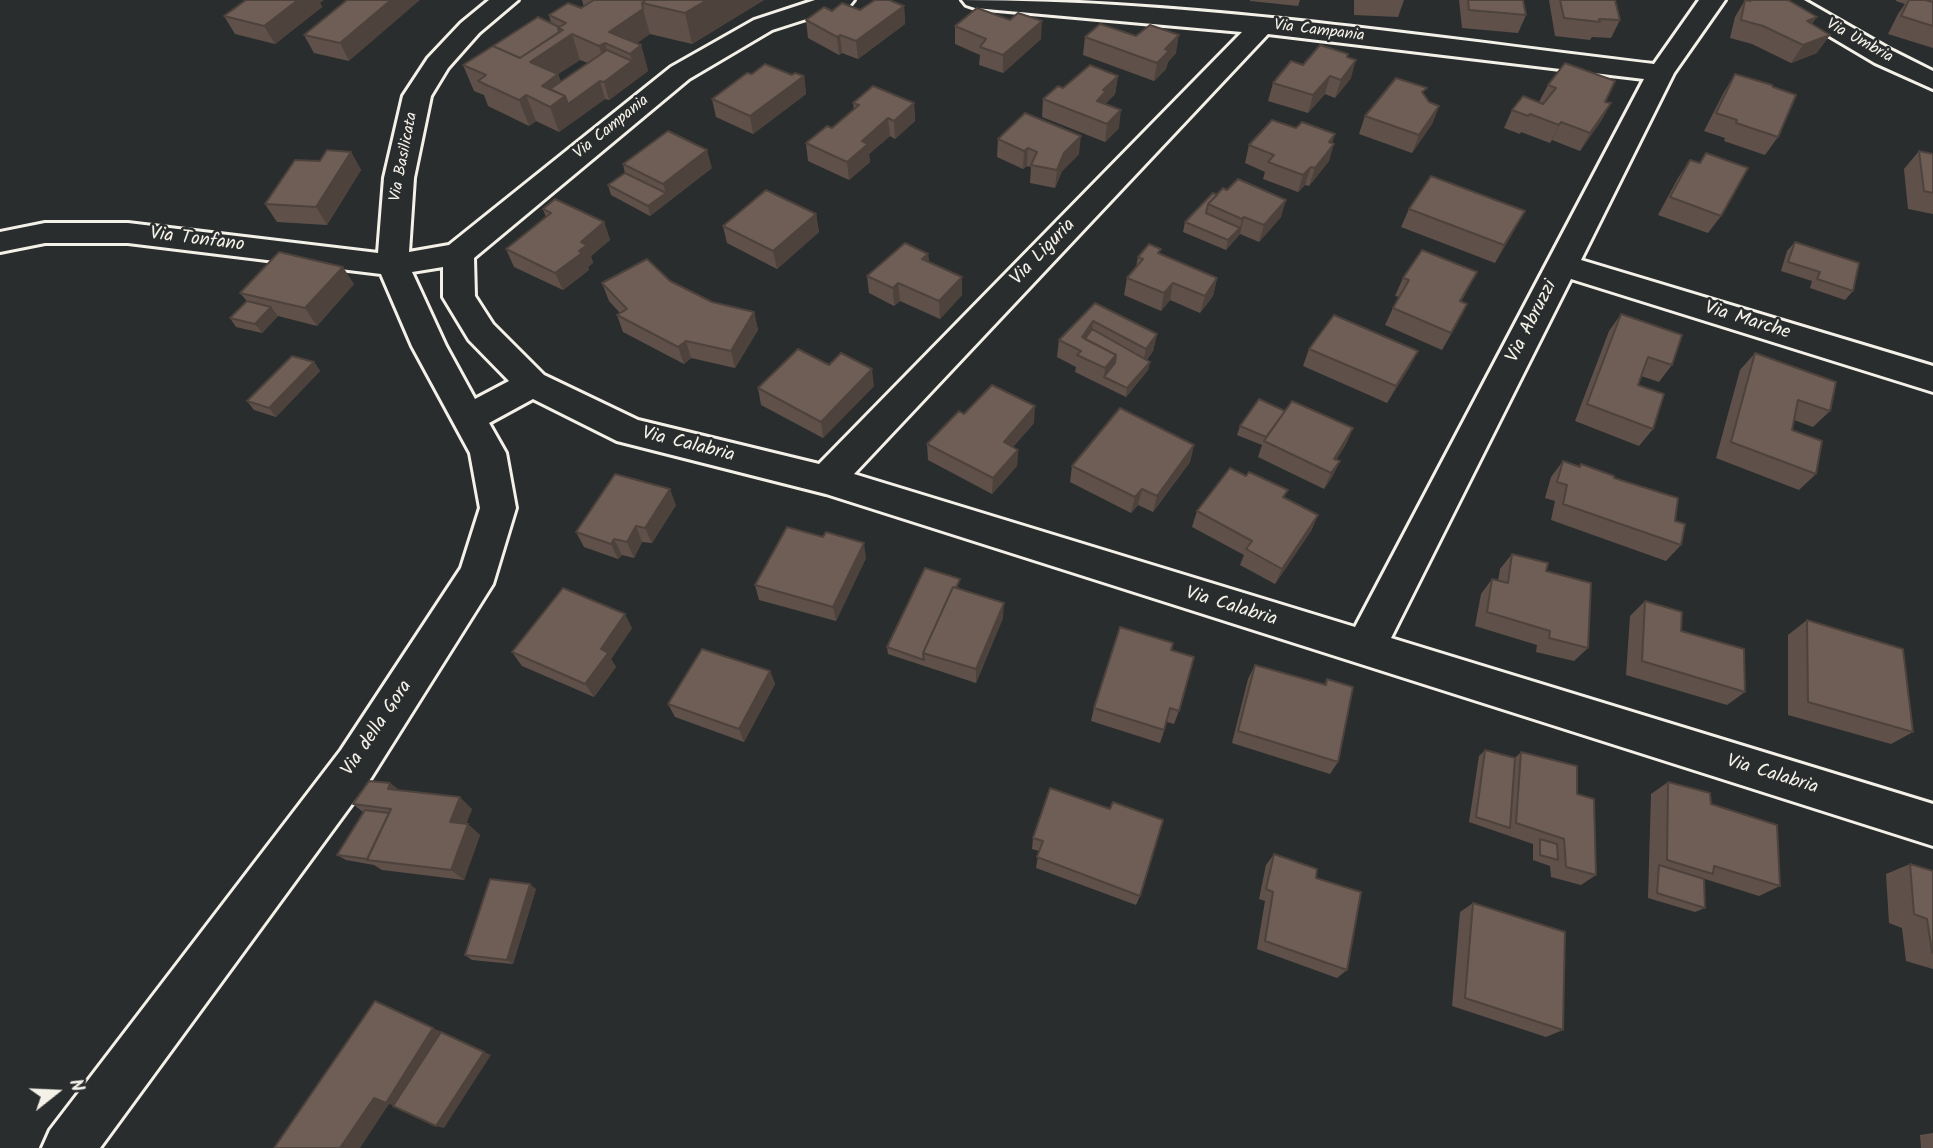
<!DOCTYPE html>
<html>
<head>
<meta charset="utf-8">
<style>
	body { margin:0 }
	#map { position:relative; width:1933px; height:1148px; overflow:hidden; background:#2a2d2e; font-family:Kalam,sans-serif }
	canvas { display:block }
	.north { position:absolute; left:21px; top:1057px; width:70px; height:70px; -webkit-text-stroke:5px #2a2d2e; paint-order:stroke; rotate:72deg; font-size:19px; font-weight:700; line-height:28px; text-align:center; color:#f4f1e8 }
	.north::after { content:''; display:block; margin:auto; width:24px; height:32px; background:#f4f1e8; clip-path:polygon(50% 0,100% 100%,50% 72%,0 100%) }
</style>
</head>
<body>
<div id="map">
<canvas width="1933" height="1148"></canvas>
<div class="north">N</div>
</div>
<script>
const context = document.querySelector('canvas').getContext('2d');
context.lineJoin = 'round';
function strokePath(path, color, width, dash) { context.strokeStyle = color; context.lineWidth = width; context.lineCap = dash ? 'butt' : 'round'; context.setLineDash(dash || []); context.stroke(path); }
function fillPath(path, color) { context.fillStyle = color; context.fill(path, 'evenodd'); }
function label(font, color, halo, rows, align = 'center') {
  context.font = font + ' Kalam,sans-serif'; context.lineWidth = 5; context.setLineDash([]); context.textBaseline = 'middle'; context.strokeStyle = halo; context.fillStyle = color; for (const [text, x, y, turn = 0] of rows) {
    context.save(); context.translate(x, y); context.rotate((+turn || 0) * Math.PI / 180); context.textAlign = isNaN(turn) ? turn : align; if (halo) context.strokeText(text, 0, 0); context.fillText(text, 0, 0); context.restore();
  }
}
const street = new Path2D(`
	M489 0H518L479 33 448 68 431 96 414 178 409 252 449 245 671 67 754 20 815 0H854L850 5 772 30 689 79 474 258 475 296 493 324 544 375 638 420 819 464 1242 32 975 8 966 5 962 0C1193 0 1425 37 1654 64L1699 0H1725L1674 73 1581 260 1933 366V392L1571 279 1391 638 1933 804V846L826 494 617 441 533 399 489 423 506 453 516 508 493 584 371 778 100 1148H42L50 1130 341 750 461 568 480 508 470 453 412 346 381 274 128 243H45L0 252V232L45 223H128L378 253 384 178 403 96 428 58 461 23ZM1268 34 1644 79 1355 627 854 474ZM443 267V297L469 340 509 381 475 399 446 346 412 272Z
	M1773 0H1804L1893 51 1933 71V89L1875 63 1777 5Z`);
strokePath(street, '#f4f1e8', 6);
fillPath(street, '#2a2d2e');
fillPath(new Path2D(`
	M347 0 349 61 314 53 304 35Z
	M582 0H764L692 44 650 34 637 43 641 45 648 71 609 100 605 99 559 132 536 121 529 126 488 106 484 95 474 91 463 65 551 23 549 15 581 8 584 7ZM580 60 588 63 561 82 558 74Z
	M1250 0H1300L1298 6 1250 1Z
	M1354 0H1404L1398 17 1354 15Z
	M1459 0H1523L1526 15 1518 33 1462 28Z
	M1549 0H1615L1620 20 1611 38 1592 37 1590 40 1555 36Z
	M1745 0 1817 53 1791 63 1752 44 1730 38 1735 17Z
	M1896 0H1933V48L1888 34 1898 14 1905 4 1896 1Z
	M320 3 322 7 275 44 235 34 224 16Z
	M904 6 905 24 858 59 842 53 839 55 808 38 806 20 832 11 860 10Z
	M955 26 1041 39 1003 73 979 65 980 55 955 44Z
	M1085 37 1176 53 1168 62 1166 69 1154 81 1083 55Z
	M1347 57 1351 78 1335 98 1325 94 1308 113 1268 101 1273 83 1303 65Z
	M752 74 804 76 806 94 753 134 716 117 712 99Z
	M1735 74 1778 137 1765 155 1724 141 1725 138 1704 131 1724 92Z
	M1118 76 1115 94 1105 104 1119 128 1105 142 1042 117 1043 99 1063 88Z
	M1548 85 1611 103 1601 121 1580 151 1552 140 1550 143 1521 132 1520 134 1504 128 1512 110 1539 102Z
	M1424 94 1429 102 1439 106 1432 124 1412 153 1359 134 1365 116Z
	M853 103H914L915 121 895 139 890 136 869 154 870 162 849 180 808 161 806 143 832 128 854 109Z
	M998 139 1079 154 1062 171 1055 188 1030 183 1031 167 1027 166 1023 169 997 157Z
	M1333 143 1329 161 1309 186 1305 185 1298 192 1263 179 1265 172 1245 163 1249 145Z
	M1919 151 1933 154V214L1908 209 1904 169Z
	M351 152 361 170 327 225 277 222 265 204 320 161Z
	M1690 160 1721 216 1708 233 1658 215 1678 178Z
	M623 164 712 168 650 216 611 195 608 185 625 173Z
	M1213 193 1281 217 1259 242 1240 234 1226 250 1183 232 1185 222Z
	M543 209 604 222 610 240 591 256 593 263 588 267 589 270 563 290 514 267 506 249 546 217Z
	M1409 209 1515 229 1495 263 1401 227Z
	M816 214 819 232 777 269 727 243 723 226Z
	M1795 242 1853 291 1845 300 1810 288 1812 281 1781 271 1787 251Z
	M928 254 929 262 962 295 940 319 900 301 894 306 869 293 867 276Z
	M1160 254 1217 278 1213 296 1200 313 1170 300 1161 311 1124 295 1127 278 1136 267 1138 257Z
	M1477 272 1461 302 1458 322 1442 350 1385 325 1393 308 1399 297 1395 296 1403 278Z
	M670 281 712 302 754 312 758 330 735 368 691 358 684 364 623 332 617 315 620 313 609 301 602 283Z
	M354 284 317 326 278 316 262 333 236 327 230 318 247 301 240 293Z
	M1095 303 1157 334 1153 351 1147 360 1150 362 1148 370 1126 397 1075 372 1076 367 1057 357 1059 340Z
	M1621 314 1672 365 1659 382 1641 376 1638 385 1653 429 1639 446 1575 421 1609 331Z
	M1309 349 1418 351 1409 368 1387 403 1303 366Z
	M1755 353 1830 411 1813 427 1794 420 1792 430 1816 474 1799 490 1716 458 1740 370Z
	M314 362 320 371 276 417 254 410 247 401Z
	M874 386 823 438 761 405 758 388Z
	M1285 411 1353 428 1346 444 1336 460 1340 461 1332 477 1324 489 1258 457 1262 445 1237 435 1240 426Z
	M964 414 1034 423 1013 447 1018 450 1017 466 992 494 928 460 927 444Z
	M1194 445 1190 462 1153 512 1138 505 1131 513 1070 482 1072 466Z
	M1563 461 1579 466 1581 464 1614 478 1675 521 1681 545 1666 561 1551 520 1555 501 1545 498 1551 477Z
	M1285 498 1318 515 1311 531 1275 584 1240 565 1244 555 1192 527 1197 511Z
	M676 505 652 543 642 542 634 558 622 555 618 559 584 547 576 532Z
	M1512 554 1546 571 1588 648 1574 661 1536 652 1537 645 1475 626 1481 594 1492 579 1498 581 1500 569Z
	M866 558 836 621 759 600 755 585Z
	M960 587 959 589 1003 618 976 683 888 654 887 647Z
	M1645 601 1681 631 1745 692 1727 705 1626 675 1630 616Z
	M1807 620 1913 732 1891 744 1788 715V635Z
	M632 628 611 659 616 667 594 697 522 666 512 652Z
	M1171 650 1179 711 1174 724 1167 722 1160 743 1091 721 1094 708Z
	M1255 665 1324 685 1327 679 1338 762 1330 774 1232 743 1248 679Z
	M770 671 775 684 744 742 675 717 668 704Z
	M1485 750 1515 758 1521 752 1577 794 1596 875 1581 885 1551 877 1550 866 1533 860V844L1469 822 1479 756Z
	M1668 782 1711 804 1780 886 1759 896 1705 879V908L1695 912 1648 898 1651 794Z
	M390 783 399 790 472 809 466 823 480 835 464 880 382 870 374 865 346 860 337 855 363 812 353 804Z
	M1050 788 1140 896 1136 905 1036 868 1039 851 1032 849 1033 838Z
	M1274 854 1316 878 1347 970 1337 978 1257 949 1265 901 1259 899 1266 865Z
	M1910 864 1933 871V969L1906 961 1902 928 1889 923 1886 874Z
	M536 889 513 964 472 960 465 955Z
	M1473 903 1563 1030 1546 1037 1452 1006 1460 912Z
	M1933 1133V1148H1921L1920 1135Z`), '#5f514a');
fillPath(new Path2D(`
	M298 0H324L320 3 322 7 275 44 264 26Z
	M391 0H420L349 61 340 43Z
	M707 0H764L692 44 685 13Z
	M904 6 905 24 858 59 856 41Z
	M643 9 650 34 625 51 609 32Z
	M1817 17 1804 35 1807 21Z
	M1042 21 1041 39 1003 73V55Z
	M572 34 580 60 558 74 567 99 600 81 605 99 559 132 545 93 523 66Z
	M840 35 842 53 839 55 837 37Z
	M1179 35 1176 53 1168 62 1166 69 1154 81 1157 63 1165 49Z
	M1830 35 1817 53 1791 63 1803 45Z
	M605 43 612 68 607 71 599 46Z
	M641 45 648 71 637 79 630 54Z
	M1356 60 1351 78 1335 98 1341 80Z
	M632 61 637 79 609 100 604 82Z
	M804 76 806 94 753 134 750 116Z
	M1118 76 1115 94 1105 104 1097 101 1103 90Z
	M1330 76 1325 94 1308 113 1313 95Z
	M526 95 536 121 529 126 519 100Z
	M914 103 915 121 895 139 894 121Z
	M1611 103 1601 121 1580 151 1590 133Z
	M1439 106 1432 124 1412 153 1419 135Z
	M1121 110 1119 128 1105 142 1107 124Z
	M888 118 890 136 869 154 870 162 849 180 847 162 862 141Z
	M1561 122 1552 140 1550 143 1559 125Z
	M1335 134 1331 148 1334 144 1329 161 1309 186 1315 168 1329 142Z
	M1081 136 1079 154 1062 171 1055 188 1057 170 1064 153Z
	M1028 148 1027 166 1023 169 1024 151Z
	M707 150 712 168 650 216 648 206 666 193 663 184Z
	M351 152 361 170 327 225 316 207Z
	M1311 167 1305 185 1298 192 1303 175Z
	M1286 200 1281 217 1259 242 1264 225Z
	M1525 211 1515 229 1495 263 1504 245Z
	M816 214 819 232 777 269 773 251Z
	M1244 217 1240 234 1226 250 1228 240 1240 228 1242 219Z
	M604 222 610 240 591 256 593 263 588 267 589 270 563 290 555 273 579 251 581 242Z
	M928 254 929 271 922 259Z
	M343 267 354 284 317 326 305 308Z
	M962 277V295L940 319 939 301Z
	M1217 278 1213 296 1200 313 1205 296Z
	M898 283 900 301 894 306 893 288Z
	M1173 283 1170 300 1161 311 1164 293Z
	M271 307 278 316 262 333 255 324Z
	M754 312 758 330 735 368 731 351Z
	M1093 321 1091 338 1084 347 1082 337Z
	M1157 334 1153 351 1142 366 1146 349Z
	M686 341 691 358 684 364 678 347Z
	M1418 351 1409 368 1387 403 1396 386Z
	M1116 355 1113 372 1104 377 1105 368Z
	M314 362 320 371 276 417 269 408Z
	M1150 362 1148 370 1126 397 1127 388Z
	M872 369 874 386 823 438 821 422Z
	M1035 406 1034 423 1003 458 1004 442Z
	M1353 428 1346 444 1329 472 1334 459Z
	M1194 445 1190 462 1153 512 1157 496Z
	M1018 450 1017 466 992 494 993 478Z
	M1340 461 1332 477 1324 489 1331 473Z
	M670 489 676 505 652 543 645 528Z
	M1142 489 1138 505 1131 513 1135 497Z
	M1318 515 1311 531 1275 584 1282 569Z
	M636 526 642 542 634 558 627 542Z
	M614 539 622 555 618 559 611 544Z
	M864 543 866 558 836 621 833 607Z
	M1004 603 1003 618 976 683V669Z
	M625 614 632 628 611 659 616 667 594 697 585 684 601 649Z
	M770 671 775 684 744 742 739 729Z
	M390 783 404 795 388 789Z
	M460 797 472 809 463 833 450 822Z
	M468 824 480 835 464 880 451 870Z
	M530 884 536 889 513 964 507 960Z
	M375 1001 448 1035 402 1108 389 1104 360 1148H340Z
	M484 1052 491 1055 444 1128 436 1126Z`), '#4d423c');
const building = new Path2D(`
	M246 0H298L264 26 224 16Z
	M347 0H391L340 43 304 35Z
	M594 0H646L642 3 643 9 609 32 641 45 630 54 605 43 599 46 572 34 530 62 558 74 542 86 565 96 550 107 526 95 519 100 478 81 486 75 463 65 493 46 520 58 563 30 558 28 566 23 549 15 568 3 581 8Z
	M646 0H707L685 13 642 3Z
	M875 0H889L904 6 856 41 840 35 837 37 806 20 824 7 832 11 842 3 860 10Z
	M1468 0H1523L1526 15 1469 10Z
	M1560 0H1615L1620 20 1599 19 1600 22 1564 18Z
	M1745 0 1750 1 1753 0H1788L1817 17 1807 21 1830 35 1803 45 1763 26 1741 20Z
	M1909 0H1925L1933 2V26L1901 16Z
	M977 8 1010 20 1018 13 1042 21 1003 55 980 47 986 39 955 26Z
	M538 17 559 27 558 28 559 32 520 58 493 46Z
	M1100 24 1136 36 1150 25 1179 35 1165 49 1169 51 1157 63 1085 37Z
	M1320 45 1348 54 1347 57 1356 60 1341 80 1330 76 1313 95 1273 83 1291 61 1303 65Z
	M607 50 632 61 604 82 600 81 568 104 565 96 550 89Z
	M1565 63 1615 81 1605 102 1611 103 1590 133 1561 122 1559 125 1530 114 1528 116 1512 110 1523 96 1543 104 1556 88 1548 85Z
	M765 64 792 75 795 73 804 76 750 116 712 99 747 73 752 74Z
	M1090 65 1118 76 1103 90 1106 91 1097 101 1121 110 1107 124 1043 99 1058 86 1063 88Z
	M1735 74 1772 85 1773 87 1796 95 1778 137 1736 123 1737 120 1716 113Z
	M1396 78 1427 88 1422 92 1429 102 1439 106 1419 135 1365 116Z
	M873 86 914 103 894 121 888 118 862 141 868 144 847 162 806 143 827 126 832 128 859 105 853 103Z
	M1025 113 1081 136 1064 153 1057 170 1031 165 1037 152 1028 148 1024 151 998 139Z
	M1272 120 1296 128 1302 122 1335 134 1329 142 1334 144 1315 168 1311 167 1303 175 1268 162 1274 155 1249 145Z
	M668 131 707 150 663 184 623 164Z
	M327 150 351 152 316 207 265 204 295 160 320 161Z
	M1919 151 1933 154V193L1924 191Z
	M1706 153 1748 168 1721 216 1670 197 1690 160 1700 163Z
	M625 173 666 193 648 206 608 185Z
	M1431 176 1525 211 1504 245 1409 209Z
	M1238 179 1286 200 1264 225 1244 217 1242 219 1208 204 1223 188 1227 190Z
	M766 190 816 214 773 251 723 226Z
	M1213 193 1217 195 1208 204 1206 213 1240 228 1228 240 1185 222Z
	M555 199 604 222 581 242 587 245 579 251 582 253 555 273 506 249 551 213 543 209Z
	M1795 242 1859 263 1853 291 1817 279 1820 272 1788 262Z
	M905 243 928 254 922 259 962 277 939 301 898 283 893 288 867 276Z
	M1149 244 1161 249 1158 253 1217 278 1205 296 1173 283 1164 293 1127 278 1143 259 1138 257Z
	M1422 250 1477 272 1460 301 1467 304 1451 333 1393 308 1409 280 1403 278Z
	M279 252 343 267 305 308 240 293Z
	M647 259 670 281 712 302 754 312 731 351 686 341 678 347 617 315 627 309 602 283Z
	M247 301 271 307 255 324 230 318Z
	M1095 303 1157 334 1146 349 1093 321 1082 337 1116 355 1105 368 1077 355 1081 351 1059 340Z
	M1621 314 1682 335 1672 365 1648 357 1638 385 1664 394 1653 429 1587 404Z
	M1334 315 1418 351 1396 386 1309 349Z
	M1092 329 1150 362 1127 388 1104 377 1115 363 1116 355 1085 339Z
	M798 349 829 365 841 353 872 369 821 422 758 388Z
	M1755 353 1836 382 1830 411 1798 400 1792 430 1822 441 1816 474 1731 442Z
	M292 356 314 362 269 408 247 401Z
	M992 385 1035 406 1004 442 1018 450 993 478 927 444 959 411 964 414Z
	M1259 399 1285 411 1266 437 1240 426Z
	M1292 401 1353 428 1334 459 1340 461 1331 473 1264 441Z
	M1120 408 1194 445 1157 496 1142 489 1135 497 1072 466Z
	M1563 461 1580 467 1581 464 1614 476V478L1678 498 1675 521 1685 524 1681 545 1563 504 1567 485 1557 482Z
	M1230 468 1246 476 1249 472 1288 490 1283 497 1318 515 1282 569 1246 549 1252 541 1197 511Z
	M615 474 670 489 645 528 636 526 627 542 614 539 611 544 576 532Z
	M787 527 823 537 826 532 864 543 833 607 755 585Z
	M1512 554 1548 563 1546 571 1591 583 1588 648 1549 638 1550 631 1487 612 1492 579 1508 583Z
	M925 568 960 579 956 588 953 587 923 653 924 660 887 647Z
	M953 587 1004 603 976 669 923 653Z
	M563 588 625 614 601 649 608 653 585 684 512 652Z
	M1645 601 1682 612 1681 631 1744 649 1745 692 1642 661Z
	M1807 620 1903 649 1913 732 1808 702Z
	M1120 627 1173 643 1171 650 1194 657 1179 711 1170 708 1164 730 1094 708Z
	M702 649 770 671 739 729 668 704Z
	M1255 665 1326 685 1327 679 1353 687 1338 762 1238 731Z
	M1485 750 1515 758 1510 828 1476 817Z
	M1521 752 1577 766V794L1594 799 1596 875 1566 867 1564 839 1516 823Z
	M369 781 390 783 388 789 460 797 450 822 468 824 451 870 367 860 391 809 353 804Z
	M1668 782 1710 793 1711 804 1777 825 1780 886 1714 866 1713 874 1667 860Z
	M1050 788 1110 809 1113 802 1163 820 1140 896 1037 857 1043 841 1033 838Z
	M365 810 389 813 367 859 337 855Z
	M1540 839 1557 844 1558 860 1540 855Z
	M1274 854 1317 869 1316 878 1361 892 1347 970 1265 941 1273 892 1266 889Z
	M1910 864 1933 871V953L1932 952 1927 919 1914 914Z
	M1659 865 1704 879 1705 908 1657 893Z
	M490 879 530 884 507 960 465 955Z
	M1473 903 1565 932 1563 1030 1465 998Z
	M375 1001 433 1028 386 1103 374 1098 340 1148H274Z
	M441 1032 484 1052 436 1126 393 1106Z`);
fillPath(building, '#6e5e56');
strokePath(building, '#4d423c', 2);
label('16px', '#f4f1e8', '#2a2d2e', [
	["Via Campania",1319,32,7],
	["Via Umbria",1859,42,29],
	["Via Campania",612,128,-39],
	["Via Basilicata",405,157,-79]
]);
label('19px', '#f4f1e8', '#2a2d2e', [
	["Via Tonfano",197,241,7],
	["Via Liguria",1044,253,-46],
	["Via Abruzzi",1533,322,-63],
	["Via Marche",1747,322,17],
	["Via Calabria",688,446,14],
	["Via Calabria",1231,608,17],
	["Via della Gora",378,729,-56],
	["Via Calabria",1772,776,17]
]);
</script>
</body>
</html>
